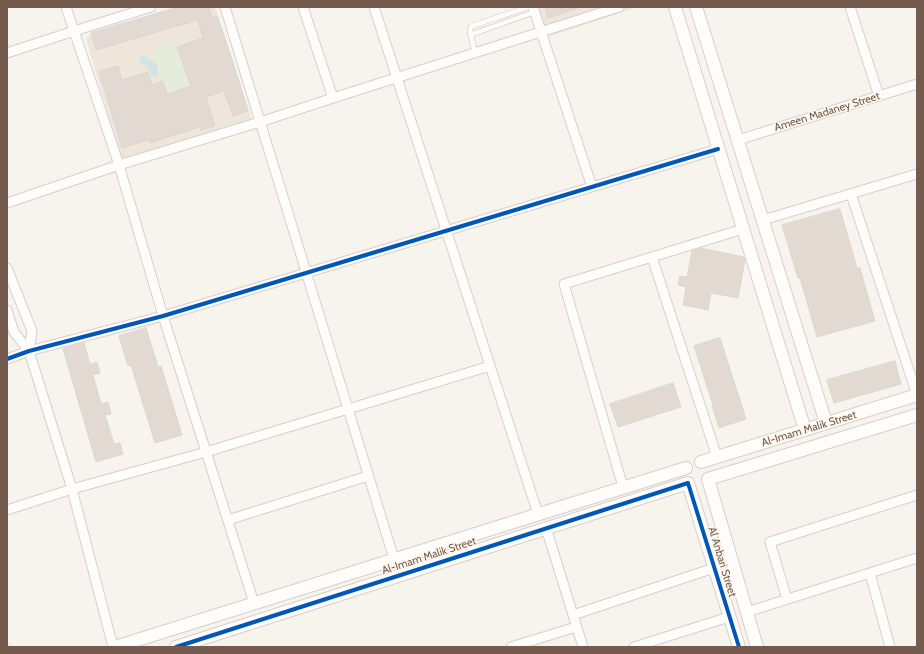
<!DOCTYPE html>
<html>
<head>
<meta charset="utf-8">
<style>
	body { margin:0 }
	#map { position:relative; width:924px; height:654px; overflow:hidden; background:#f7f3ed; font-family:Cabin,sans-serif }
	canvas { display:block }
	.frame { position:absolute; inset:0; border:8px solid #745b4e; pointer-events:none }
</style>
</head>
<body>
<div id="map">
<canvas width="924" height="654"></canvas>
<div class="frame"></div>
</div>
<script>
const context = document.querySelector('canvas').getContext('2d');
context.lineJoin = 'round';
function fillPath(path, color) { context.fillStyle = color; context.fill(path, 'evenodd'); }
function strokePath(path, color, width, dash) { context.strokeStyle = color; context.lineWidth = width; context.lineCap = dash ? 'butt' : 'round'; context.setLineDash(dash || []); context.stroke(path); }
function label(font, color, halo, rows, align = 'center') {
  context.font = font + ' Cabin,sans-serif'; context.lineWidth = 3; context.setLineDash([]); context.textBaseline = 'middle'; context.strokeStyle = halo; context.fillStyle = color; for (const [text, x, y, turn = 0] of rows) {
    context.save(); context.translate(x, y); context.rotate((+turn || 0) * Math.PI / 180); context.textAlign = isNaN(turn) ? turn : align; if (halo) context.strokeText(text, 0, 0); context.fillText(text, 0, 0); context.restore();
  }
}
fillPath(new Path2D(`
	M184 7H215L254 125 122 163 86 39 89 35Z
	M535 7H638L545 38Z`), '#efe6db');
fillPath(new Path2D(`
	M174 43 188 85 166 92 152 50Z`), '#e4edd9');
fillPath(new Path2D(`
	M145 56 157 65 159 74 155 77 151 76 148 66 140 63V57Z`), '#cfe4e7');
const building = new Path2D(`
	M178 7H209L212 18 217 16 231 56 248 111 233 116 224 91 206 97 215 126 201 130 200 127 150 143 149 140 122 148 99 71 118 66 122 80 148 72 152 85 163 81 167 94 191 86 177 47 203 38 198 20 96 50 91 33Z
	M545 7H578V8L548 18Z
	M840 209 857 268H860L875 321 817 337 800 278H798L782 225Z
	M700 248 744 257 745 260 738 298 711 293 708 310 683 305 686 287 678 285 680 276 687 277 692 251Z
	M146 328 158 367 161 366 182 435 155 443 131 365 128 366 119 336Z
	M720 338 746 419 719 428 712 405H713L694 346Z
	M84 343 90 364 97 362 100 373 93 375 101 404 108 402 111 414 105 415 114 444 120 443 123 454 96 462 63 349Z
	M895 361 901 384 834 403 827 380Z
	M673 383 681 407 618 427 610 404Z`);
fillPath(building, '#e1d9d2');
strokePath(building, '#dfd6cf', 1);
const service = new Path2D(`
	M470 35 534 12
	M475 53 470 31V29L472 26 528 7
	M7 646 8 647`);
const minor = new Path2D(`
	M151 7 74 31 119 165 260 122 333 98
	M225 7 394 559
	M303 7 333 98 619 7
	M374 7 538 514
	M533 7 592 187
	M850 7 879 96
	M7 53 74 31 66 7
	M738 140 917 84
	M851 194 917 395
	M7 203 119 165 163 316 254 603
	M763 220 917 174
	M652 257 717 457
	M7 268 32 331 29 351
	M7 310 14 332 29 351 72 489 113 647
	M7 359 29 351 163 316 718 149
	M623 487 564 284 743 229
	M7 510 72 489 206 452 490 366
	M228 520 368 476
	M546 528 583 647
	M870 573 890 647
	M787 599 770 542 917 495
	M747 612 917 558
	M573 615 714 568
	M511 647 576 627
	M634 647 729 617`);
const tertiary = new Path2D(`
	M675 7 805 430
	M696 7 826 423
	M701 462 917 395
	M115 647 686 468
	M176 647 688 483 739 647
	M757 647 708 479 917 415`);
strokePath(service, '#d6d0cb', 6);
strokePath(minor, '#d6d0cb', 11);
strokePath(tertiary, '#d6d0cb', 14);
strokePath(service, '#fefdfc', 4.5);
strokePath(minor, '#fefdfc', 9);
strokePath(tertiary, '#fefdfc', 12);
strokePath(new Path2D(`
	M7 359 29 351 163 316 718 149
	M176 647 688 483 739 647`), '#0057b8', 4);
label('11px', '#745b4e', '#fef8ef', [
	["Ameen Madaney Street",827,112,-17],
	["Al-Imam Malik Street",809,429,-17],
	["Al-Imam Malik Street",429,556,-18],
	["Al Anbari Street",722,562,73]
]);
</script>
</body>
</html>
